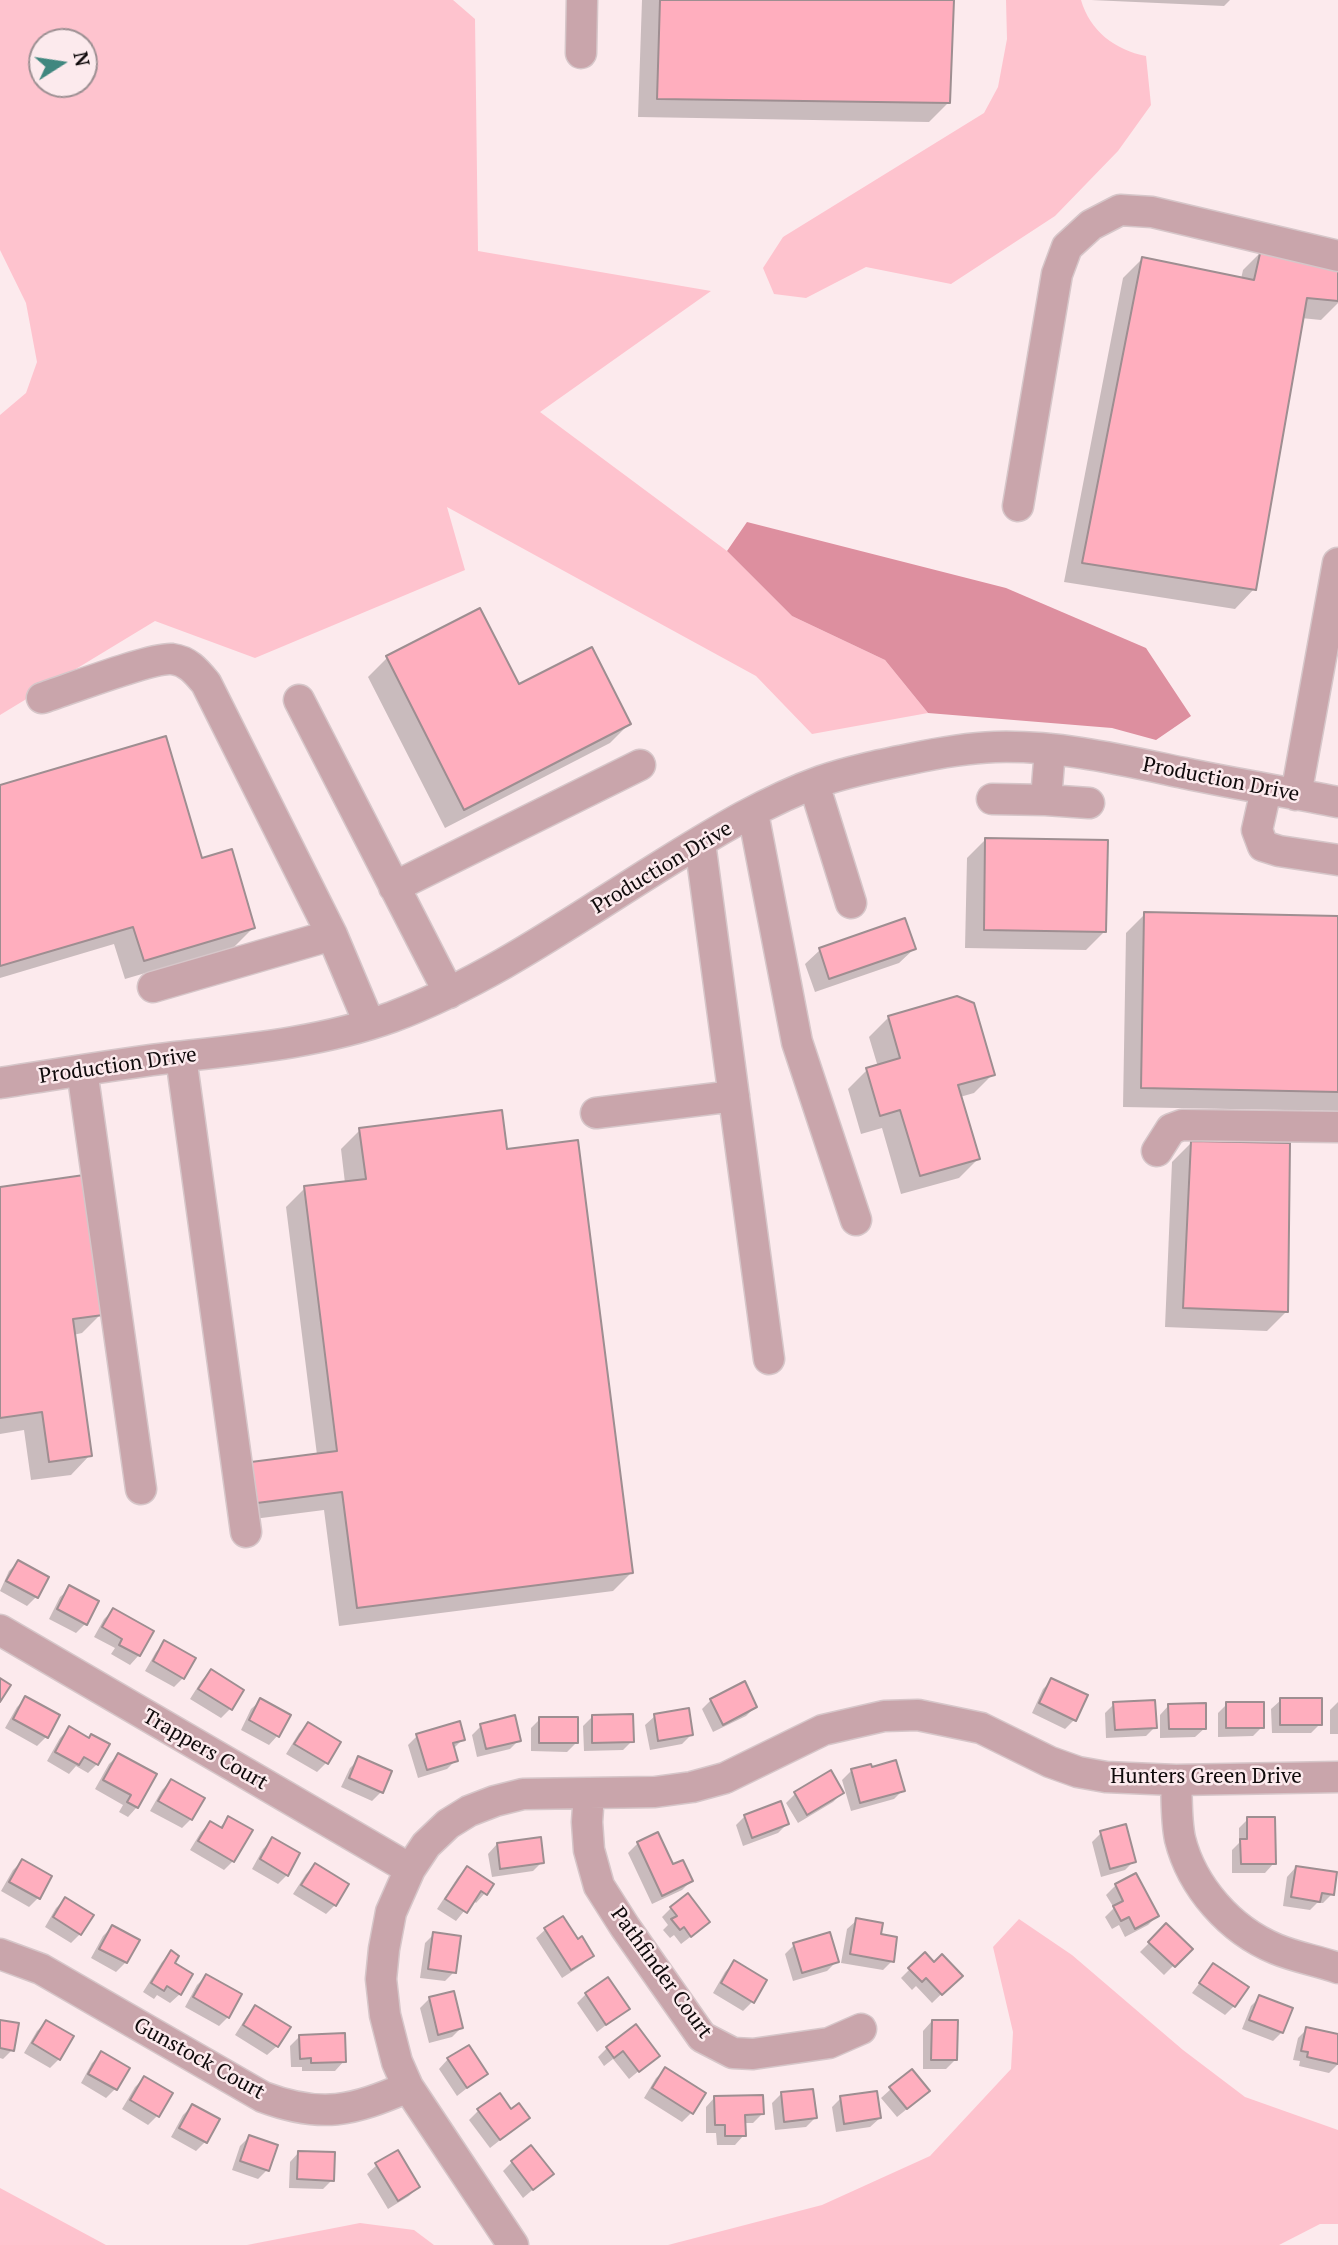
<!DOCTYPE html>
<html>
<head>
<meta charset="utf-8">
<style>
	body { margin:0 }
	#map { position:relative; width:1338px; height:2245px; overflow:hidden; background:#fceaed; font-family:"PT Serif",serif }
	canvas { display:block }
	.north { position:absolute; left:28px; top:28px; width:70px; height:70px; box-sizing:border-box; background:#fceaed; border:2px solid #9d9093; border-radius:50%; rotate:78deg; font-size:19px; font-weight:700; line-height:28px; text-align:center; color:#0f0a0b }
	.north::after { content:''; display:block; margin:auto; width:24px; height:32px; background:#40877f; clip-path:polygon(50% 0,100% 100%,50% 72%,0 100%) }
</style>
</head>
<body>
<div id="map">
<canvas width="1338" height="2245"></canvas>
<div class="north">N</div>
</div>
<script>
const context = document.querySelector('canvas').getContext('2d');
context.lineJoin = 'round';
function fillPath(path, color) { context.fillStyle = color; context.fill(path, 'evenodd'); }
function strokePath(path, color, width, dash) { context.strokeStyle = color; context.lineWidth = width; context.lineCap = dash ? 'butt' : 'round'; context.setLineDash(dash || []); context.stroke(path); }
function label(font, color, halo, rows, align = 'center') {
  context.font = font + ' "PT Serif",serif'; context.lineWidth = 5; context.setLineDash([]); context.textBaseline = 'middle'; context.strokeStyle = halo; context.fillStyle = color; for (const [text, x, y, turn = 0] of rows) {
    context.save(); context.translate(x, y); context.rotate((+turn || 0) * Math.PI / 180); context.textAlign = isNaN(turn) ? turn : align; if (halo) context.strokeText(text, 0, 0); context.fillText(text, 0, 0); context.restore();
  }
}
fillPath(new Path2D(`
	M0 0H453L475 19 478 251 711 291 540 412 727 551 792 616 885 660 928 713 812 734 756 676 447 507 465 570 255 658 155 621 0 715V415L26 393 37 362 26 303 0 250ZM42 42H84V84H42Z
	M1006 0H1081C1090 31 1115 50 1146 56L1151 105 1118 151 1055 216 951 284 866 267 806 298 774 294 763 268 783 237 984 113 998 87 1007 39Z
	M1019 1919 1072 1955 1183 2050 1245 2097 1338 2130V2224H1320L1279 2245H668L822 2205 930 2156 1011 2069 1013 2032 993 1947Z
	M0 2188 106 2245H0Z
	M360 2223 414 2230 434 2245H247Z`), '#fec3ce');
fillPath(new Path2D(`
	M747 522 1006 588 1146 648 1191 716 1156 740 1112 728 928 713 885 660 792 616 727 551Z`), '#dd8f9f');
fillPath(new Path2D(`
	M642 0H952L948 103 929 122 638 117Z
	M1091 0H1230L1224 6Z
	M1262 251 1338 267V303L1321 320 1301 318 1254 589 1235 609 1064 582 1123 278 1142 259 1241 279 1243 270Z
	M479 610 518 686 629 724 610 743 445 828 368 677 387 658Z
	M0 787 201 860 253 928 234 947 125 979 114 944 0 978Z
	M986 839 1105 931 1086 950 965 948 967 858Z
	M1145 914 1338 918V1111L1123 1107 1126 933Z
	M904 921 914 949 899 963 815 992 805 964 820 950Z
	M957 998 993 1074 974 1093 960 1097 978 1159 959 1178 901 1194 882 1128 861 1134 848 1089 867 1070 878 1067 869 1037 888 1018Z
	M360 1130 506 1151 632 1572 613 1591 339 1626 324 1510 238 1521 252 1463 317 1455 286 1207 305 1188 345 1183 341 1149Z
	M1191 1143 1286 1312 1267 1331 1165 1327 1172 1162Z
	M0 1189 101 1314 82 1333 73 1335 90 1455 71 1475 31 1480 24 1430 0 1434Z
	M18 1562 36 1597 27 1606 0 1591 9 1571Z
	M70 1588 85 1624 76 1633 49 1619 60 1597Z
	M113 1610 152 1631 139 1655 130 1665 111 1654 115 1648 94 1637 104 1619Z
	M165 1642 183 1678 174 1687 145 1671 156 1652Z
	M211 1671 242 1691 230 1709 221 1718 190 1699 202 1680Z
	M1052 1680 1074 1720 1065 1729 1032 1713 1043 1689Z
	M26 1698 46 1737 37 1746 5 1728 17 1707Z
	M261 1700 278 1735 269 1745 241 1730 251 1709Z
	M711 1700 755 1707 746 1716 713 1732 702 1709Z
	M1281 1700 1320 1724 1311 1733H1272L1271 1709Z
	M1338 1702V1734H1330V1710Z
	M1114 1704 1155 1727 1146 1736 1106 1738 1105 1713Z
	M1227 1704 1262 1727 1253 1736 1218 1737V1713Z
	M1169 1705 1205 1728 1195 1737 1160 1738V1715Z
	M655 1716 691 1735 682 1744 650 1750 645 1725Z
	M592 1717 632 1741 623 1750 584 1751 583 1726Z
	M540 1719 577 1742 567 1752 531 1751V1728Z
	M308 1724 339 1743 326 1763 317 1772 286 1754 299 1733Z
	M481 1726 519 1740 510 1749 477 1757 472 1735Z
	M69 1728 97 1764 88 1773 76 1766 69 1774 47 1761 60 1738Z
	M417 1736 463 1739 454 1748 456 1760 447 1769 418 1778 408 1745Z
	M118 1755 154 1775 137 1807 128 1817 119 1812 123 1805 95 1789 109 1764Z
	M359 1759 381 1792 372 1801 341 1787 350 1768Z
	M871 1769 903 1790 894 1799 851 1811 842 1780 851 1771Z
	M171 1781 191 1819 182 1828 150 1811 162 1790Z
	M842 1793 833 1802 798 1823 786 1803 795 1794Z
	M745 1816 787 1824 778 1833 743 1846 736 1825Z
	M229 1818 233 1861 224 1870 190 1850 201 1832 210 1823 219 1828Z
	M1248 1819 1274 1863 1265 1873H1232V1850L1239 1843V1828Z
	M1101 1833 1134 1861 1125 1870 1101 1877 1092 1842Z
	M657 1834 672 1867 691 1881 682 1890 652 1904 628 1853 638 1843Z
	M272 1840 287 1875 278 1884 252 1869 263 1849Z
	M497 1844 542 1862 533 1871 492 1877 488 1854Z
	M22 1861 38 1898 29 1907 1 1891 13 1870Z
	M315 1865 335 1905 326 1914 293 1894 306 1874Z
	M1296 1867 1332 1894 1323 1903H1317L1310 1910 1283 1906 1287 1877Z
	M467 1868 485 1893 476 1903 473 1900 456 1921 437 1909 458 1877Z
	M1135 1875 1157 1916 1148 1925 1125 1937 1119 1925 1112 1929 1105 1917 1114 1908 1106 1895 1116 1885Z
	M65 1899 80 1934 71 1943 45 1927 56 1908Z
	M671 1908 698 1931 681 1944 674 1935 670 1938 663 1930 668 1925 662 1917Z
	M857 1920 879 1936 892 1961 883 1970 841 1963 847 1929Z
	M1166 1926 1190 1949 1164 1975 1140 1952Z
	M112 1927 137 1941 126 1962 116 1972 91 1958 103 1936Z
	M546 1929 578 1941 592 1956 582 1965 562 1978 536 1938Z
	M434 1934 454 1972 445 1981 420 1978 425 1943Z
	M794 1945 837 1961 827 1971 793 1981 785 1954Z
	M171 1953 180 1994 170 2003 157 1995 154 1999 143 1992 162 1962Z
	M925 1954 934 1964 960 1976 932 2003 916 1986 912 1990 901 1978Z
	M734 1962 752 2002 743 2011 713 1993 725 1972Z
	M1213 1965 1234 2006 1225 2015 1192 1993Z
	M206 1976 228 2017 219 2026 185 2007 197 1985Z
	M586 1994 627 2009 597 2032 577 2003Z
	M1260 1997 1282 2032 1273 2041 1242 2029 1251 2006Z
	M429 1999 461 2028 452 2037 429 2043 420 2008Z
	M256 2007 288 2027 277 2046 267 2055 235 2035 247 2016Z
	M932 2021 955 2060 946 2069H923V2031Z
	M0 2022 12 2050 3 2059 0 2058Z
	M46 2022 59 2059 50 2068 24 2053 37 2031Z
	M1307 2029 1338 2036V2064L1329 2073 1299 2066 1300 2061 1293 2060 1298 2038Z
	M300 2036 344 2061 335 2071H302V2067H291L290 2046Z
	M607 2048 657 2056 629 2079 613 2059 604 2066 598 2057Z
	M102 2053 127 2068 115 2089 106 2098 81 2083 92 2063Z
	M448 2059 485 2074 457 2096 439 2069Z
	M666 2069 704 2093 691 2113 682 2122 644 2098 656 2078Z
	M144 2078 157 2116 148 2125 122 2109 135 2087Z
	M891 2089 918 2100 897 2117 881 2098Z
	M781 2094 815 2118 806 2127 775 2130 772 2103Z
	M715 2097 762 2114 753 2123H744V2135L735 2145H717L716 2133H706V2107Z
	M841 2098 880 2118 870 2127 836 2132 832 2107Z
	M192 2106 205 2142 196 2151 171 2137 183 2115Z
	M478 2111 511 2112 528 2118 490 2148 469 2120Z
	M249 2137 267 2170 258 2179 232 2170 240 2146Z
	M299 2152 332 2180 323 2189 289 2188 290 2162Z
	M512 2162 551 2174 523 2198 503 2171Z
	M377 2165 418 2187 409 2196 388 2209 367 2174Z`), '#0003');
const building = new Path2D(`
	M660 0H954L950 103 657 99Z
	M1261 249 1338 265V301L1307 298 1256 590 1082 563 1142 257 1254 280Z
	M480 608 519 684 592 647 631 724 464 810 386 656Z
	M166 736 202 858 232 849 255 928 144 961 133 927 0 966V785Z
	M985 838 1108 840 1106 932 984 930Z
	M1144 912 1338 916V1092L1141 1088Z
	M905 918 916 949 829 979 819 948Z
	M957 996 974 1003 995 1075 958 1085 980 1159 920 1176 900 1110 880 1116 866 1068 900 1058 888 1016Z
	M502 1110 507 1149 578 1140 633 1573 357 1608 342 1492 257 1503 251 1462 337 1451 304 1186 366 1179 359 1128Z
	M1191 1141 1290 1143 1288 1312 1183 1308Z
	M84 1175 103 1315 73 1319 92 1456 49 1462 42 1412 0 1418V1187Z
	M18 1560 49 1577 38 1598 6 1581Z
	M69 1585 99 1601 87 1625 57 1609Z
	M113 1608 154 1631 140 1656 119 1645 122 1639 102 1627Z
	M164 1640 196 1658 184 1679 153 1661Z
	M211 1669 244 1690 232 1710 198 1689Z
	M0 1678 11 1685 0 1702Z
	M1051 1678 1088 1695 1076 1721 1039 1703Z
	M745 1681 757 1707 723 1725 710 1699Z
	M25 1696 60 1715 48 1738 13 1719Z
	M260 1698 291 1715 279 1737 249 1720Z
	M1280 1698H1322V1725H1280Z
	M1155 1700 1157 1728 1115 1730 1113 1702Z
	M1226 1702H1264V1728H1226Z
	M1206 1703V1729H1169L1168 1704Z
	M689 1708 693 1735 658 1741 654 1714Z
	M633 1714 634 1742 592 1743V1715Z
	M515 1715 521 1741 486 1749 480 1724Z
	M539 1717H578V1743H539Z
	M460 1721 465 1740 453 1743 458 1761 427 1770 416 1734Z
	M308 1722 341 1742 328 1764 294 1744Z
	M69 1726 89 1738 91 1734 110 1744 98 1765 84 1757 79 1765 55 1752Z
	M118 1753 157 1774 138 1808 127 1802 131 1795 103 1780Z
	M358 1756 392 1771 383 1793 349 1778Z
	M896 1760 905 1791 860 1803 851 1769 871 1764 872 1767Z
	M831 1770 844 1793 807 1815 794 1792Z
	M171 1779 205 1798 192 1820 158 1801Z
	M781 1801 789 1824 752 1838 744 1815Z
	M228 1816 253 1830 234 1862 198 1841 210 1821 222 1828Z
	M1247 1817H1275L1276 1864H1241L1240 1839H1247Z
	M1126 1824 1136 1862 1110 1869 1100 1831Z
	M658 1832 673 1864 683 1860 693 1881 662 1896 637 1842Z
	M272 1837 300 1853 288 1876 260 1859Z
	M541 1837 544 1863 500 1869 497 1843Z
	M22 1859 52 1876 40 1899 9 1882Z
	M315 1863 349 1884 336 1906 301 1885Z
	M467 1866 494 1884 487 1895 481 1891 467 1913 445 1899Z
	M1296 1866 1337 1872 1334 1895 1322 1893 1320 1902 1291 1897Z
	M1136 1873 1159 1916 1135 1929 1129 1917 1121 1921 1113 1906 1123 1901 1115 1884Z
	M688 1893 710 1922 691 1937 684 1927 680 1930 671 1919 677 1916 670 1907Z
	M65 1897 94 1915 81 1935 53 1917Z
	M563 1916 578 1939 582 1936 594 1956 571 1970 544 1928Z
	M856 1918 883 1923 881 1934 897 1937 894 1962 850 1954Z
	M1166 1923 1193 1949 1175 1967 1148 1942Z
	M112 1925 140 1940 127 1963 99 1949Z
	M433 1932 461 1936 456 1973 428 1969Z
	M830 1932 839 1962 802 1973 793 1943Z
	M171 1950 179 1956 175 1963 193 1974 181 1995 167 1986 164 1991 151 1983Z
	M925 1952 934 1962 942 1954 963 1976 942 1995 926 1978 922 1982 908 1968Z
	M734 1960 767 1980 754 2003 721 1983Z
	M1213 1963 1249 1987 1235 2007 1199 1983Z
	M206 1974 242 1994 229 2018 193 1997Z
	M608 1977 630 2009 606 2025 585 1993Z
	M454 1991 463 2028 438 2035 429 1997Z
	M1259 1995 1293 2008 1283 2033 1249 2020Z
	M255 2005 291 2027 278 2047 243 2025Z
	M0 2020 19 2023 14 2051 0 2048Z
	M46 2020 74 2036 60 2060 32 2043Z
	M932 2020H958L957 2060H931Z
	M636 2024 660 2056 639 2072 623 2051 614 2058 606 2047Z
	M1306 2027 1338 2034V2064L1307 2057 1308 2052 1301 2051Z
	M345 2033 346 2062 311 2063V2058L300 2059 299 2035Z
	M469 2045 488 2074 467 2088 447 2058Z
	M101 2051 130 2068 117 2090 88 2074Z
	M665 2067 706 2093 693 2114 652 2088Z
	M912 2069 930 2091 907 2109 889 2087Z
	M144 2076 173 2093 159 2117 130 2100Z
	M813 2089 817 2118 784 2122 781 2092Z
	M877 2091 881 2118 844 2124 840 2096Z
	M500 2093 511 2109 519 2103 530 2118 500 2140 477 2109Z
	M763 2095 764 2114 745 2115 746 2136H725V2125H715L714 2096Z
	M192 2104 220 2119 207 2143 179 2128Z
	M249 2135 278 2145 269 2171 240 2161Z
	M531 2145 554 2174 533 2190 511 2161Z
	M398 2150 420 2187 398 2201 375 2163Z
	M298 2151 335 2152 334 2181 297 2179Z`);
fillPath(building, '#ffaebe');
strokePath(building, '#9e8e91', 2);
const minor = new Path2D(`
	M581 53 582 0
	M1018 506 1057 274 1067 247 1091 225 1120 210 1152 212 1338 256
	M42 698C67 690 152 657 172 659 188 661 196 671 206 683L332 935 369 1023
	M299 700 449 993
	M1050 749 1046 800 1089 803
	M814 784 851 903
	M1266 790 1257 830 1263 846 1279 851 1338 860
	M1296 795 1338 563
	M992 799 1046 800
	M753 813 797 1042 856 1220
	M700 843 769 1359
	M394 887 640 765
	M153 987 332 935
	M181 1057 246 1532
	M82 1070 141 1489
	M0 1083C59 1074 117 1064 176 1057 248 1049 323 1042 392 1017 493 979 579 916 670 860 717 831 768 800 821 781 850 771 880 765 910 759 938 753 966 748 995 747 1059 745 1122 760 1184 773 1235 784 1287 792 1338 802
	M596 1113 734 1096
	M1157 1151 1171 1129 1182 1125 1338 1127
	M0 1630 410 1869
	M1176 1780C1177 1799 1176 1820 1180 1839 1192 1887 1230 1930 1276 1949 1295 1957 1318 1961 1338 1968
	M589 1793 587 1822 589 1850 599 1886 625 1927 702 2037 733 2053 753 2054 829 2043 861 2029
	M0 1954 41 1969 263 2097C322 2119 352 2111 408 2087
	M513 2245 408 2087 397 2062 385 2015 381 1979 384 1949 391 1912 410 1869 426 1845 448 1824 469 1811 495 1801 523 1794 655 1792 692 1787 725 1778 823 1730 884 1716 918 1715 981 1728 1050 1762 1078 1772 1106 1777 1176 1780 1338 1777`);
strokePath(minor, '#d6c6c9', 33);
strokePath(minor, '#c9a5ab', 30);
label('21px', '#0f0a0b', '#fceaed', [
	["Production Drive",1221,780,11],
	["Production Drive",662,868,-31],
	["Production Drive",118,1066,-8],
	["Trappers Court",205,1750,30],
	["Hunters Green Drive",1206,1777],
	["Pathfinder Court",661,1973,54],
	["Gunstock Court",199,2059,29]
]);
</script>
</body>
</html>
